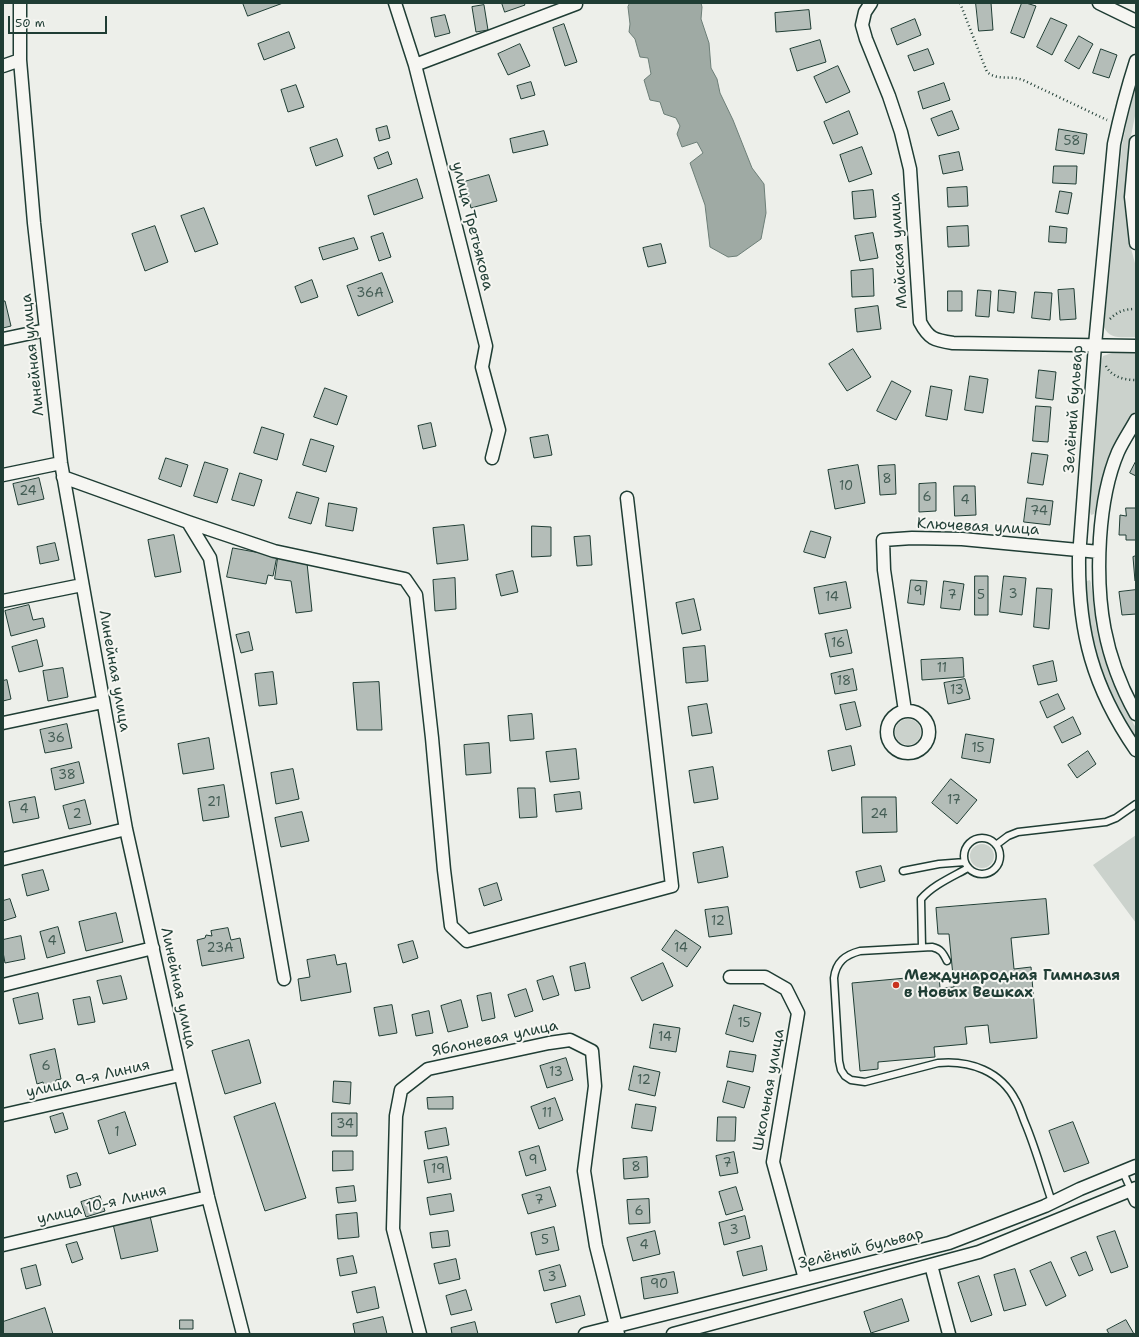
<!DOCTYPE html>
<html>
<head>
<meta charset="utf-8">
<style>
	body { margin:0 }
	#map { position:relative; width:1139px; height:1337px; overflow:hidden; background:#edefea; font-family:"Shantell Sans",sans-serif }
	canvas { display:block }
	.frame { position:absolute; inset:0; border:4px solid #1f3d34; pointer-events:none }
	.scale { position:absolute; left:8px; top:16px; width:99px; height:18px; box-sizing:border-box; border:2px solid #1f3d34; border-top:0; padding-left:5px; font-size:12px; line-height:14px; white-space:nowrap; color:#1f3d34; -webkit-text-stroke:3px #f6f6f2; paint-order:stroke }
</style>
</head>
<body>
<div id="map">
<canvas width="1139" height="1337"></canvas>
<div class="frame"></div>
<div class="scale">50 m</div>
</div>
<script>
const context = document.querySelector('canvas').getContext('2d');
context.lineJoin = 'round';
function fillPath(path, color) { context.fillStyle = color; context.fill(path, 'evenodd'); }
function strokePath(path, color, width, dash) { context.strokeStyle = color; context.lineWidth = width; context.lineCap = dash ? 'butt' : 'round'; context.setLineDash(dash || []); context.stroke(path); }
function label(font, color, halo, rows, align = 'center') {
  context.font = font + ' "Shantell Sans",sans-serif'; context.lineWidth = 4; context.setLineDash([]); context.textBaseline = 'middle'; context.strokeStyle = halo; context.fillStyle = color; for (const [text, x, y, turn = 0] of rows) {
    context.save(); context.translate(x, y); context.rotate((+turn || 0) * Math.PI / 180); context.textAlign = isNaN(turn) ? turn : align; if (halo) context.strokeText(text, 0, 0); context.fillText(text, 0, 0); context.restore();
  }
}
fillPath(new Path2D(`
	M1136 86V111L1129 146 1125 197 1129 241 1136 267V337C1124 337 1109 340 1104 327L1122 146 1127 120Z
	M1112 353H1136V410L1121 433 1112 449 1100 485 1095 511 1094 514 1091 515 1089 509 1100 365 1103 356Z
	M1090 580 1091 583 1096 627 1102 652 1110 677 1121 701 1136 728V738C1104 692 1089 639 1085 583L1087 581Z
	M895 732a13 13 0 1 1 26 0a13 13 0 1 1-26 0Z
	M1136 835V923L1093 865Z
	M970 856a12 12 0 1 1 24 0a12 12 0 1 1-24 0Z`), '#cbd2cc');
const water = new Path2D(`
	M630 3H701L702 7 701 19 709 43 711 68 717 79 720 93 733 120 752 168 764 184 766 213 761 239 737 256 728 257 710 247 705 205 690 163 703 153 697 142 682 147 677 134 680 126 676 118 664 114 660 102 650 100 644 80 651 74 648 58 640 57 635 39 629 32 630 24 628 7Z`);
fillPath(water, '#9faaa4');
strokePath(water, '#6c7e77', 1);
const building = new Path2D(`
	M243 3H283L248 16Z
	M502 3H524L525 5 505 12Z
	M976 3H991L993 30 979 31Z
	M1022 3H1026L1036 6 1024 38 1011 33Z
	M484 5 488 30 476 32 472 7Z
	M809 10 811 29 776 32 775 13Z
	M445 15 450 33 435 37 431 18Z
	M1051 18 1067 25 1052 55 1037 47Z
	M915 19 921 35 897 45 891 29Z
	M564 24 577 62 565 66 553 28Z
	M289 32 295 48 264 60 258 44Z
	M1079 36 1093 44 1079 69 1065 61Z
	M820 40 826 62 797 71 790 49Z
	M520 44 530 66 508 75 498 54Z
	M928 49 934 64 914 71 908 56Z
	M1101 49 1117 55 1109 78 1093 73Z
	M838 66 850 92 826 103 814 77Z
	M531 82 535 95 521 99 517 86Z
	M944 83 950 100 923 109 918 92Z
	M296 85 304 107 288 112 281 90Z
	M849 111 858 134 833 144 824 122Z
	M952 111 959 129 938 136 931 119Z
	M387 126 390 138 379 141 376 129Z
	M1059 129 1087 134 1084 154 1056 150Z
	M544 131 548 145 513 153 510 139Z
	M337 139 343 156 316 166 310 148Z
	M862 147 872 174 849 182 840 155Z
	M388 152 392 164 378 169 374 158Z
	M959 152 963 170 943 174 939 156Z
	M1054 166H1077L1076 184 1053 183Z
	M489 175 497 201 471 208 464 182Z
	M417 179 423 198 374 215 368 196Z
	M967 187 968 206 948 207 947 188Z
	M873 190 876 217 854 219 852 192Z
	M1060 191 1072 193 1068 214 1056 212Z
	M204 208 218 244 195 252 181 216Z
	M155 226 168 262 145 271 132 234Z
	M968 226 969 246 948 247 947 227Z
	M1050 226 1067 228 1066 243 1049 242Z
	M383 233 391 257 379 261 371 237Z
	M873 233 878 258 860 261 855 236Z
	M354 238 358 249 323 260 319 248Z
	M661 244 666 263 648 267 643 248Z
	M873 269 874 296 852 297 851 271Z
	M382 273 393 302 358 316 347 286Z
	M312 280 318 297 301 303 295 287Z
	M1074 289 1076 319 1060 320 1058 290Z
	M978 290 991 291 989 317 976 316Z
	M999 290 1016 292 1014 313 998 311Z
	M948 291H962V311H948Z
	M1035 292 1052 293 1050 320 1032 318Z
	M3 301H5L11 326 3 328Z
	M878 306 881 329 857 332 855 309Z
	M853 349 871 377 847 391 829 364Z
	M1039 370 1056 372 1053 400 1036 398Z
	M970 376 988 379 983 413 965 410Z
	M892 381 911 391 896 420 877 411Z
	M931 386 952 390 947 420 926 416Z
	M325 388 347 396 337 425 314 417Z
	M1036 406 1051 407 1048 442 1033 441Z
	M431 423 436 446 423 449 418 426Z
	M262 427 284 434 277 460 254 453Z
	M548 435 552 455 534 458 530 438Z
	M311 439 334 446 326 472 303 465Z
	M1032 453 1048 455 1043 485 1028 483Z
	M166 458 188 465 181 487 159 479Z
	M1136 461V476L1130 473Z
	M205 462 228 469 217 503 194 496Z
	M858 465 865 503 835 509 828 470Z
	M895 465 896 494 880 495 878 466Z
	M240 473 262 480 254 506 232 500Z
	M39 478 44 499 18 505 13 484Z
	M936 483V511L919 512V484Z
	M954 486H975L976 515 955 516Z
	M297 492 319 498 311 524 289 518Z
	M1027 498 1053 501 1050 525 1024 522Z
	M329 503 357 508 353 531 326 526Z
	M1126 508H1136V540H1126V535H1119L1120 515 1126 516Z
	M464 525 468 560 437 564 433 528Z
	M532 526 551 527V556L532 557Z
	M811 531 831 537 825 558 804 552Z
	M174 535 181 572 155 577 148 540Z
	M590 536 592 565 577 566 574 537Z
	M55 543 59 560 40 564 37 547Z
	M233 548 277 556 273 576 268 575 266 584 227 577Z
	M1136 556V581H1135L1133 557Z
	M278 558 307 563 312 611 296 613 291 581 275 579Z
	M513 571 518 592 501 596 496 575Z
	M975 576H988V615H975Z
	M1004 576 1026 578 1022 615 1000 612Z
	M455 578 456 609 435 611 433 580Z
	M911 580 927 581 924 605 908 603Z
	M944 581 964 584 960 610 941 608Z
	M846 582 851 608 819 614 814 588Z
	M1037 588 1052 589 1049 629 1034 627Z
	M1136 590V614L1122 615 1119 592Z
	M694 599 701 630 682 634 676 603Z
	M29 605 33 620 43 618 45 627 11 636 5 611Z
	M847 630 852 653 830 657 825 634Z
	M249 632 253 650 241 653 236 635Z
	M37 640 43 666 19 672 12 647Z
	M705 646 708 681 686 683 683 648Z
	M963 658 964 677 922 680 921 660Z
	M1053 661 1057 681 1038 685 1033 666Z
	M63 668 68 697 48 701 43 671Z
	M853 669 857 690 835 694 831 674Z
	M273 672 277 704 259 706 255 674Z
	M965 679 970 699 948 704 944 683Z
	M7 680 11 699 3 701V681Z
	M379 682 382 730H357L353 683Z
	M1058 694 1065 709 1047 718 1040 702Z
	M855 702 861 726 846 730 840 705Z
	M707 704 712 733 692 736 688 707Z
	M532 714 534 739 510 741 508 716Z
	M1073 717 1081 734 1062 743 1054 727Z
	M67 724 72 748 45 753 40 730Z
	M966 734 994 739 990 763 962 758Z
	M209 738 214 769 183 774 178 744Z
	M489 743 491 773 466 775 464 745Z
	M851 746 855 765 832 771 828 751Z
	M576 749 579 779 550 782 546 752Z
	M1088 751 1096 764 1077 778 1068 765Z
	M79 762 84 783 55 790 51 769Z
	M713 767 718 799 694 803 689 771Z
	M293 769 299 799 276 804 271 773Z
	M951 779 977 800 957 824 932 803Z
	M224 785 229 817 203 821 198 789Z
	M518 788H535L537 817 520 818Z
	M580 792 582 809 556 812 554 795Z
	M35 797 39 818 13 823 9 802Z
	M862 797H896L897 832 863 833Z
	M85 800 91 824 69 829 63 806Z
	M302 812 309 841 281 847 275 818Z
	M723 847 728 877 698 883 693 853Z
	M881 866 885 881 860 888 856 872Z
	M43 870 49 890 27 896 22 875Z
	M497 883 502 900 484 906 479 889Z
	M10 899 16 917 3 921V901Z
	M1046 899 1049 934 1011 938 1014 969 1031 967 1037 1038 990 1043 988 1025 965 1027 967 1044 934 1047 935 1057 878 1062V1069L860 1071 852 983 939 975 940 988 954 987 949 934H938L936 908Z
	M728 907 732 934 709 937 705 910Z
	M116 913 123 942 86 951 79 922Z
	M58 927 65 953 47 958 40 932Z
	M228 928 231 940 240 938 244 958 202 966 197 940 205 938 206 935 212 936 211 931Z
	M676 930 701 947 687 967 662 950Z
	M21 936 25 959 5 963 3 952V940Z
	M413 941 418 958 403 963 398 945Z
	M335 955 337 965 346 963 351 992 301 1001 298 979 310 977 307 960Z
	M585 963 590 988 575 991 570 967Z
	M663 963 673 986 642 1001 631 978Z
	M121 976 127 999 103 1004 97 981Z
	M553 976 559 995 543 1000 537 981Z
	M526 989 533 1011 515 1017 508 995Z
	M38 993 43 1019 19 1024 13 999Z
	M491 993 495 1018 482 1021 477 996Z
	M90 997 95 1022 78 1025 73 1000Z
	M461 1000 468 1027 448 1032 441 1006Z
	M392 1005 397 1033 379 1036 374 1008Z
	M734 1005 761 1013 753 1042 726 1034Z
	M429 1011 433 1033 416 1036 412 1015Z
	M654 1024 680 1028 676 1052 650 1048Z
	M249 1040 261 1083 225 1094 212 1051Z
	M55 1049 61 1079 56 1080V1083L44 1086 43 1082 37 1084 30 1055Z
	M730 1051 756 1055 753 1072 727 1067Z
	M566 1058 573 1080 547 1088 540 1066Z
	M634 1066 660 1072 655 1096 629 1090Z
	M334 1081 351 1082 350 1104 333 1102Z
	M728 1081 750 1087 744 1108 723 1102Z
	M453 1097V1109H428L427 1098Z
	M555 1098 563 1120 539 1129 531 1107Z
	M275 1103 306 1198 265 1211 234 1117Z
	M636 1104 656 1107 652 1131 632 1128Z
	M125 1112 136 1145 109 1154 98 1121Z
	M63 1113 68 1129 55 1133 50 1117Z
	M332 1113H357V1136H332Z
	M718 1117H736L735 1141H717Z
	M1073 1122 1089 1163 1064 1172 1049 1131Z
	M446 1128 449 1145 428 1149 425 1132Z
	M539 1146 546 1170 526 1176 519 1152Z
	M333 1151H353V1170L333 1171Z
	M734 1152 738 1173 720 1176 716 1156Z
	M447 1157 451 1179 428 1183 424 1161Z
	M647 1157 648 1177 624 1179 623 1159Z
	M77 1173 81 1185 70 1188 67 1176Z
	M354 1186 356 1201 338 1203 336 1188Z
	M550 1187 556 1206 528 1214 522 1195Z
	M736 1187 743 1210 726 1215 719 1192Z
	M451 1194 454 1211 430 1215 427 1198Z
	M100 1196 105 1211 86 1217 81 1202Z
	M649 1199 650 1223 629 1224 627 1200Z
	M357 1213 359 1237 338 1239 336 1215Z
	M150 1216 158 1251 121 1259 113 1224Z
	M745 1216 750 1238 724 1245 719 1223Z
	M554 1227 559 1250 536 1255 531 1233Z
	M448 1231 450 1246 432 1248 430 1233Z
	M655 1231 660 1254 633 1261 627 1238Z
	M1115 1231 1128 1267 1111 1273 1097 1237Z
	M77 1242 83 1259 72 1263 66 1245Z
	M762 1246 767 1270 743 1276 737 1252Z
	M1086 1252 1093 1270 1079 1276 1071 1258Z
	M353 1256 357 1273 340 1276 337 1259Z
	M456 1259 460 1279 439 1284 434 1264Z
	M1051 1262 1066 1296 1046 1306 1030 1271Z
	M36 1265 41 1285 26 1289 21 1269Z
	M560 1265 566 1286 544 1291 539 1271Z
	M1015 1269 1026 1305 1004 1311 994 1275Z
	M674 1272 678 1293 644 1299 641 1278Z
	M979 1276 992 1315 971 1322 958 1283Z
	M375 1287 379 1308 357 1313 352 1292Z
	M466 1290 472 1310 451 1315 446 1296Z
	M580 1296 585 1315 556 1323 551 1304Z
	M902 1299 909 1321 871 1333 864 1312Z
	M45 1308 53 1334H3V1322Z
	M383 1317 387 1334H355L353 1324Z
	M180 1320H193V1329H180Z
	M1126 1320 1134 1334H1109L1107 1330Z
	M475 1322 478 1334H452L451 1328Z`);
fillPath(building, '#b4bdb8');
strokePath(building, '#1f3d34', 1);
const service = new Path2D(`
	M964 856a18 18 0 1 1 36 0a18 18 0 1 1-36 0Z
	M996 845 1008 836 1018 832 1106 822 1116 818 1136 804
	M903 871 939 864 965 862
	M922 947 921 899C933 885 952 877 968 868
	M947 961C943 953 941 949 932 947L860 951C845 955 836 962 834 978L839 1061 841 1070 845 1076 851 1080 865 1082 938 1063C970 1060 1001 1071 1016 1101 1020 1108 1022 1116 1025 1123 1036 1149 1043 1176 1052 1202
	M1123 1172 1131 1190`);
const minor = new Path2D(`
	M20 3V60L34 223 61 463 126 829 208 1197 243 1334
	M395 3 415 65 486 346 482 367 499 430 492 458
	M871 3 865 12 862 25 866 39 889 96 901 132 910 169 920 322C929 339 934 340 953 343L1136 346
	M1099 3 1136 21
	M1136 61C1127 89 1120 116 1114 144L1095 345 1079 557C1078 632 1093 688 1136 750
	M415 65 576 4V3
	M3 66 20 60
	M1136 142 1131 197 1136 243
	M3 339 46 330
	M1136 420C1130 431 1123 441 1118 452 1106 480 1102 508 1100 538 1096 603 1104 657 1136 714
	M3 475 61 463
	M63 477 188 522 274 551 405 579 416 595 432 738 444 870 451 926 467 941 672 886 627 498
	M188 522 210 558 284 979
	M3 601 82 585
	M887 732a21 21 0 1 1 42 0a21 21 0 1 1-42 0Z
	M905 711 884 570 883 540 912 538 962 539 1099 552
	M3 723 103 702
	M3 859 126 829
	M730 977H765L786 989 798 1013 773 1162 805 1279
	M3 985 153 948
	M3 1115 180 1075
	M1131 1190 1136 1201
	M3 1245 208 1197
	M931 1265 949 1334
	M420 1334 393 1229 396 1116 401 1090 428 1069 549 1043 570 1040 592 1051 595 1086 584 1171 596 1246 618 1334
	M585 1334 949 1243 1045 1206 1080 1189 1136 1166
	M673 1334 979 1252 1136 1188`);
strokePath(service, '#1f3d34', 9);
strokePath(minor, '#1f3d34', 15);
strokePath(new Path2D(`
	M960 3 987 72C998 81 1010 75 1023 80L1107 120
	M1110 319C1118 311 1125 309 1136 309
	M1106 366C1112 377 1124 380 1136 380`), '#1f3d34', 2.5, [1, 3]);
strokePath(service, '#f6f6f2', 6);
strokePath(minor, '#f6f6f2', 12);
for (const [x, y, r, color] of [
	[896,985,4,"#c8321e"]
]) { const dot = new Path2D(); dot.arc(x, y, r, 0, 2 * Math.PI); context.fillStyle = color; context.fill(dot); strokePath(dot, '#f6f6f2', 1.5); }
label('13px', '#445d55', null, [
	["58",1072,142],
	["36А",370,294],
	["8",887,480],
	["10",846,487],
	["24",28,492],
	["6",927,498],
	["4",965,501],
	["74",1039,512],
	["9",918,592],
	["3",1013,595],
	["7",952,596],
	["5",981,596],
	["14",832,598],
	["16",838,644],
	["11",942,669],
	["18",844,682],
	["13",957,691],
	["36",56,739],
	["15",978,749],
	["38",67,776],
	["17",954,801],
	["21",214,803],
	["4",24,810],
	["2",77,815],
	["24",879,815],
	["12",718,922],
	["4",52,942],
	["23А",220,949],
	["14",681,949],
	["15",744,1024],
	["14",665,1038],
	["6",46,1067],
	["13",556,1073],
	["12",644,1081],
	["11",547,1114],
	["34",345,1125],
	["1",117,1133],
	["9",533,1161],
	["7",727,1164],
	["8",636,1168],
	["19",438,1170],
	["7",539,1201],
	["6",639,1212],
	["3",734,1231],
	["5",545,1241],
	["4",644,1246],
	["3",552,1278],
	["90",659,1285]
]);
label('15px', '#1f3d34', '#f6f6f2', [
	["улица Третьякова",472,226,76],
	["Майская улица",899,251,-94],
	["Линейная улица",33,355,-96],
	["Зелёный бульвар",1074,409,-86],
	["Ключевая улица",978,527,3],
	["Линейная улица",114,671,80],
	["Линейная улица",178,988,78],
	["Яблоневая улица",495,1039,-12],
	["улица 9-я Линия",88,1079,-13],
	["Школьная улица",769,1090,-80],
	["улица 10-я Линия",102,1205,-13],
	["Зелёный бульвар",861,1249,-14]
]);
label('bold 15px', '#1f3d34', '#f6f6f2', [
	["Международная Гимназия",904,976],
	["в Новых Вешках",904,993]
], 'left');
</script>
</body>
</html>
